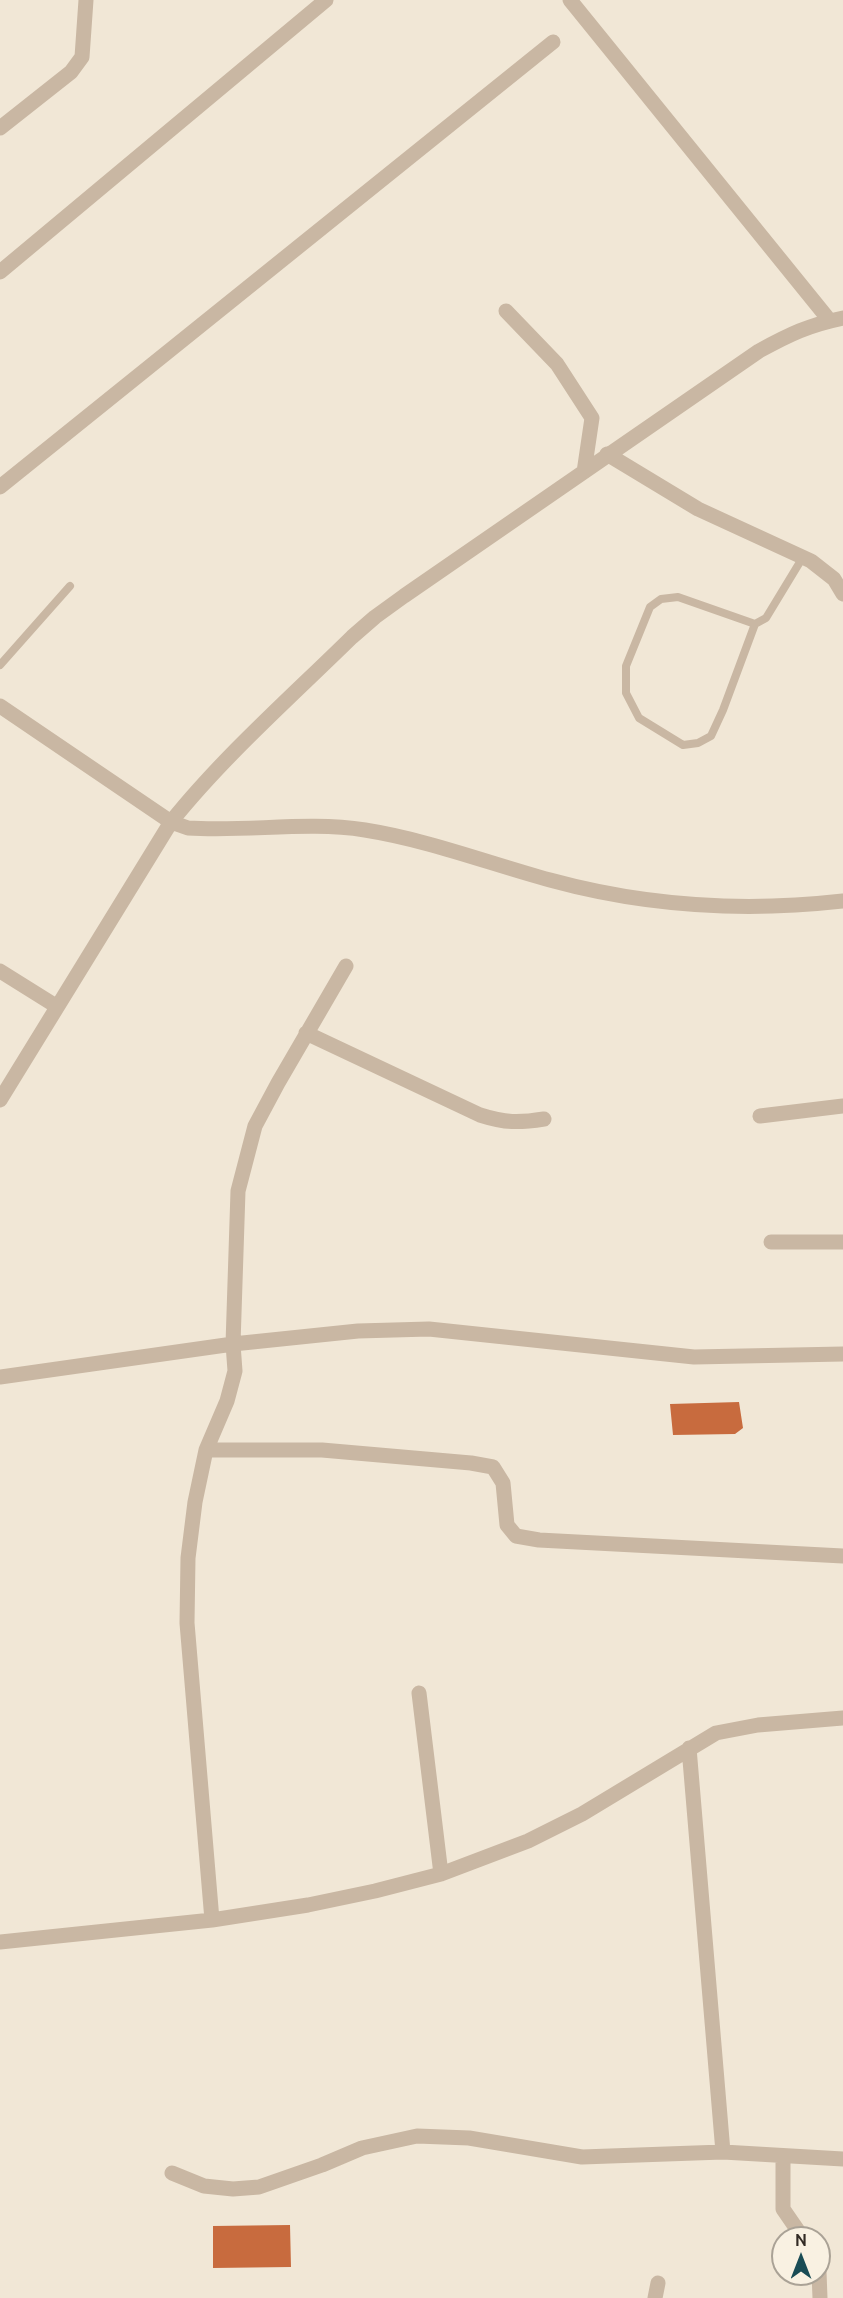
<!DOCTYPE html>
<html>
<head>
<meta charset="utf-8">
<style>
	body { margin:0 }
	#map { position:relative; width:843px; height:2298px; overflow:hidden; background:#f1e7d6; font-family:Ubuntu,sans-serif }
	canvas { display:block }
	.north { position:absolute; left:771px; top:2226px; width:60px; height:60px; box-sizing:border-box; background:#f9f1e2; border:2px solid #aaa296; border-radius:50%; rotate:0deg; font-size:16px; font-weight:700; line-height:24px; text-align:center; color:#332b25 }
	.north::after { content:''; display:block; margin:auto; width:21px; height:27px; background:#1a4c55; clip-path:polygon(50% 0,100% 100%,50% 72%,0 100%) }
</style>
</head>
<body>
<div id="map">
<canvas width="843" height="2298"></canvas>
<div class="north">N</div>
</div>
<script>
const context = document.querySelector('canvas').getContext('2d');
context.lineJoin = 'round';
function fillPath(path, color) { context.fillStyle = color; context.fill(path, 'evenodd'); }
function strokePath(path, color, width, dash) { context.strokeStyle = color; context.lineWidth = width; context.lineCap = dash ? 'butt' : 'round'; context.setLineDash(dash || []); context.stroke(path); }
fillPath(new Path2D(`
	M739 1402 743 1428 735 1434 673 1435 670 1404Z
	M290 2225 291 2267 213 2268V2226Z`), '#c86b3e');
strokePath(new Path2D(`
	M755 624 678 597 661 599 650 607 626 666V693L639 718 683 745 698 743 711 736 723 710 755 624 766 618 803 557
	M0 665 70 586`), '#c9b7a3', 8);
strokePath(new Path2D(`
	M570 0 830 321
	M0 128 71 72 82 57 86 0
	M0 272 326 0
	M506 311 557 364 592 418 584 472
	M607 454 698 509 811 561 834 579 843 594
	M0 487 553 42
	M0 706 171 822 188 828C247 832 307 821 365 830 428 840 488 863 550 880 645 906 746 912 843 901
	M0 971 56 1006
	M306 1033 480 1115C505 1123 519 1123 544 1119
	M0 1100 171 822C223 757 292 696 352 637L375 617 404 596 759 351C790 334 809 325 843 318
	M760 1116 843 1106
	M771 1242H843
	M0 1377 233 1344 358 1331 429 1329 694 1357 843 1354
	M206 1450H322L471 1463 493 1467 503 1483 507 1525 516 1536 539 1540 843 1556
	M419 1693 441 1874
	M689 1748 723 2152
	M212 1920 187 1623 188 1558 195 1502 206 1450 227 1401 235 1371 233 1344 238 1191 255 1126 278 1083 346 966
	M0 1942 212 1920 308 1905 375 1891 441 1874 528 1841 582 1814 716 1733 758 1725 843 1718
	M783 2156V2209L803 2238
	M172 2173 204 2186 233 2189 259 2187 322 2165 362 2148 417 2136 469 2138 582 2157 723 2152 843 2159
	M819 2272 820 2298
	M655 2298 658 2283`), '#c9b7a3', 15);
</script>
</body>
</html>
